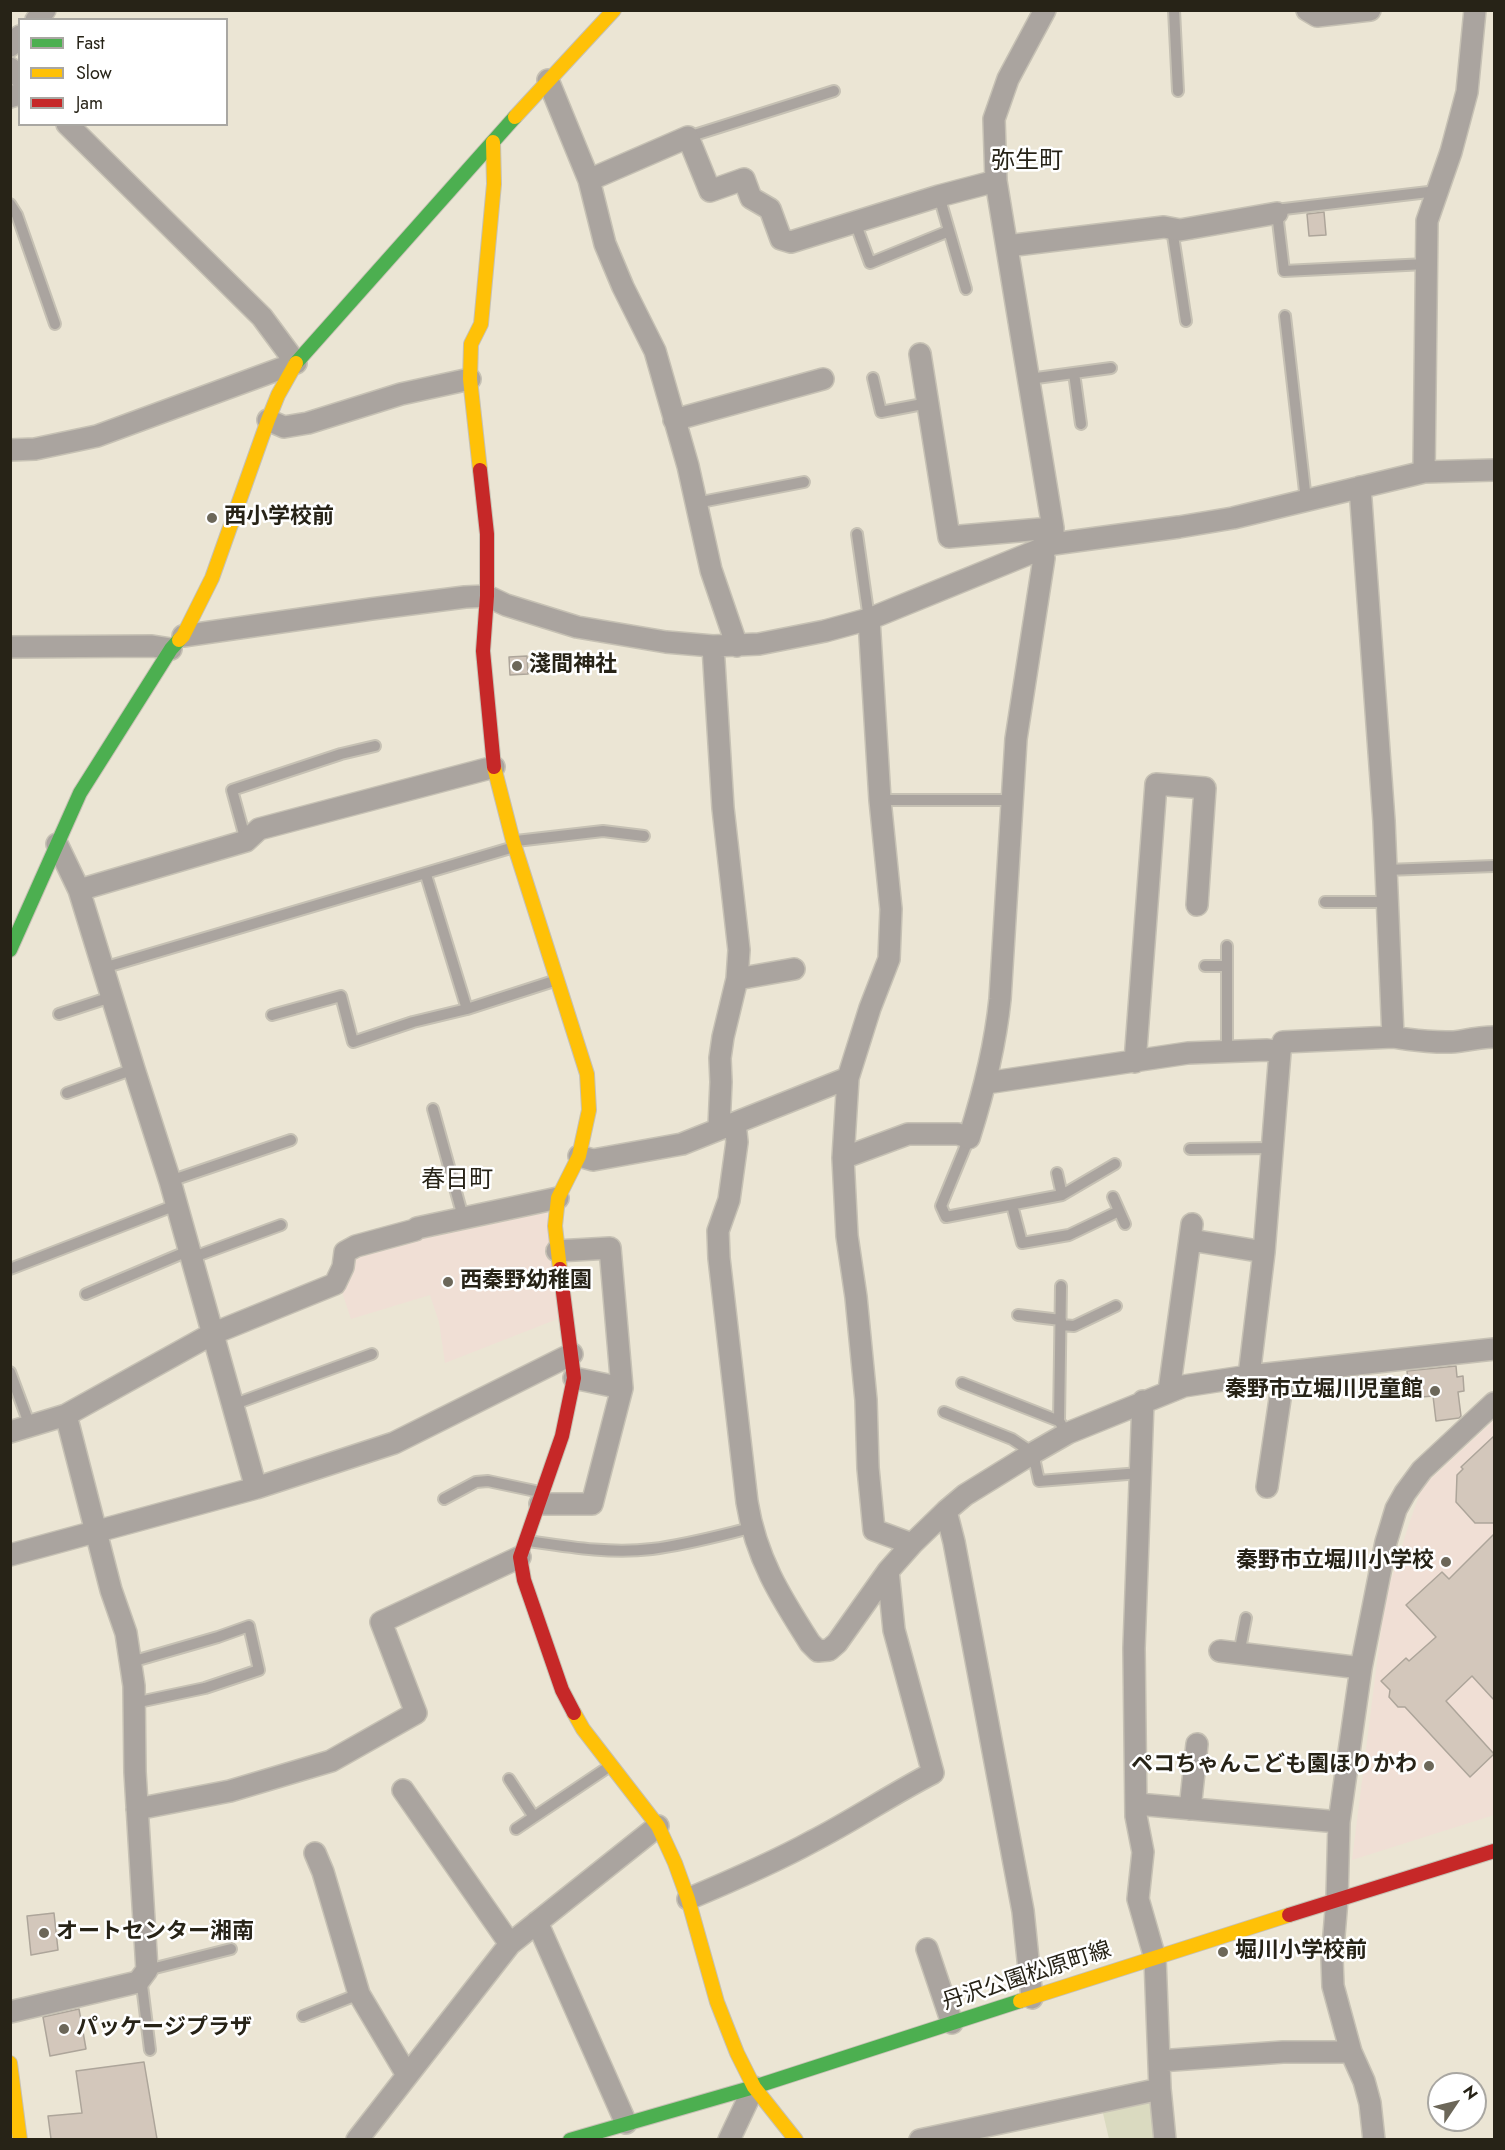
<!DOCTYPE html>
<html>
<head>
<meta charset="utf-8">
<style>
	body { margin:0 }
	#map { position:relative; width:1505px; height:2150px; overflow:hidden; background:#ebe5d4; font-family:Jost,sans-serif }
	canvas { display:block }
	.frame { position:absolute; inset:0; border:12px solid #272317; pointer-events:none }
	.legend { position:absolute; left:18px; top:18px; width:210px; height:108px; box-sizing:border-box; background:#fff; border:2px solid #a9a7a2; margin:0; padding:8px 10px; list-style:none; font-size:18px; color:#272317 }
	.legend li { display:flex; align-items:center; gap:12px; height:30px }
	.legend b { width:30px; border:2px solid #a9a7a2 }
	.north { position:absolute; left:1427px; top:2072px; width:60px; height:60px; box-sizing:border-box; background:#fff; border:2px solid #a9a7a2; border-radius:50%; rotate:55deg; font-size:16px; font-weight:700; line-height:24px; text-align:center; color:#272317 }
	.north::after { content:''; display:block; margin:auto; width:21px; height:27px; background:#6c6759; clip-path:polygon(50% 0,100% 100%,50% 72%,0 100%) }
</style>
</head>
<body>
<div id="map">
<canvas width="1505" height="2150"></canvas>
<div class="frame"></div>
<ul class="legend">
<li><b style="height:8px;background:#4caf50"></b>Fast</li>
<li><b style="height:8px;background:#ffc107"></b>Slow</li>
<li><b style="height:8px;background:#c62828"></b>Jam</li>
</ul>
<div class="north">N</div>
</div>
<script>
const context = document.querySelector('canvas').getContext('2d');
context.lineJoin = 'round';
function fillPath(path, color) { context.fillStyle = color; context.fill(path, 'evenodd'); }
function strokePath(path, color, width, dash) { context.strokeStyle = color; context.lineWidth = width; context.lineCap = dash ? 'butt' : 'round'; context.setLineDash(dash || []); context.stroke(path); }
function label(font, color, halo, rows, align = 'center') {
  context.font = font + ' Jost,"Noto Sans JP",sans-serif'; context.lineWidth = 5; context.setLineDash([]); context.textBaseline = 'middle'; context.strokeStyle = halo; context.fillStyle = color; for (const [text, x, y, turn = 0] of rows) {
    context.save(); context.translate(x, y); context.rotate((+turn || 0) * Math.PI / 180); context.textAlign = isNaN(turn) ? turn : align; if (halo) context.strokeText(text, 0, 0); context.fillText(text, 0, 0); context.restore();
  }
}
fillPath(new Path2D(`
	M537 1206 547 1212 560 1318 445 1363 439 1322 430 1295 351 1319 340 1286 349 1255Z
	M1494 1420V1815L1352 1860 1385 1599 1409 1524 1422 1487Z`), '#f0dfd5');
fillPath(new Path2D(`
	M1149 2099 1156 2105 1159 2139H1109L1102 2109Z`), '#dadac0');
const building = new Path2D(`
	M1324 212 1326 235 1309 236 1307 214Z
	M527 656 528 674 510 675 509 657Z
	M1456 1366 1457 1377 1463 1376 1464 1391 1458 1392 1461 1416 1459 1418 1436 1421 1433 1396 1410 1398 1407 1371Z
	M1494 1436V1523H1475L1456 1502 1457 1475 1463 1469 1461 1467Z
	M1494 1534V1700L1472 1676 1446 1701 1494 1754 1470 1777 1405 1707H1398L1389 1697 1390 1690 1381 1681 1406 1658 1409 1661 1436 1637 1406 1605 1442 1572 1449 1579Z
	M54 1913 58 1950 31 1955 27 1916Z
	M79 2009 86 2049 50 2056 43 2017Z
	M144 2062 157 2139H51L48 2116 82 2113 76 2071Z`);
fillPath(building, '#d3c7bb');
strokePath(building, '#ada59a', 1.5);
const lane = new Path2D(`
	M1174 10 1178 91
	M688 137 834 91
	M939 196 966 289
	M10 204 17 215 55 324
	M855 222 870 263 949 231
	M1172 229 1186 321
	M1426 264 1284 271 1277 213 1284 209 1437 191
	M1285 316 1306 500
	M1074 373 1081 424
	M873 378 881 412 928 403
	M1029 379 1111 368
	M696 503 804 482
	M857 534 869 619
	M880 800H1012
	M246 841 232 790 341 754 375 746
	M516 841 603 831 644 836
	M1386 870 1494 866
	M426 875 467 1009
	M1325 902H1388
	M1205 966H1227
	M103 968 514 847
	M59 1014 111 997
	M272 1015 341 996 353 1042 413 1022 467 1009 557 980
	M1227 1051V946
	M67 1093 134 1069
	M433 1109 463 1217
	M969 1138 941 1206 946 1217 1062 1195 1115 1164
	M1190 1149 1272 1148
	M1057 1173 1062 1195
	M170 1181 291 1140
	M1113 1197 1125 1224
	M1012 1205 1022 1243 1069 1235 1119 1211
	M191 1258 281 1225
	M10 1269 176 1205
	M86 1294 188 1251
	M1018 1315 1061 1320
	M1061 1325 1074 1326 1116 1306
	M10 1372 30 1426
	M962 1383 1059 1421 1061 1424
	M232 1405 372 1354
	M944 1412 1012 1439 1033 1453 1039 1481 1140 1473
	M1059 1421 1061 1286
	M444 1499 476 1482 488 1481 540 1492
	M528 1541C569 1547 610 1554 652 1549 686 1545 718 1536 751 1528
	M1239 1654 1246 1618
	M131 1662 218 1637 249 1626 259 1670 205 1688 134 1703
	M509 1779 534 1817
	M516 1829 610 1766
	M147 1970 231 1949
	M141 1977 150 2050
	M303 2016 359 1994`);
const street = new Path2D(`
	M1045 10 1008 79 994 119 996 181 1053 528V544
	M1307 10 1317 16 1370 10
	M36 20 45 10
	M10 46 20 36
	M10 68 20 77
	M548 80 589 180 605 244 623 287 655 351 688 466 711 570 737 646
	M10 97 20 94
	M589 180 688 137 710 191 744 179 751 198 770 209 781 239 791 242 939 196 996 181
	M1007 246 1164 227 1180 230 1277 213
	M920 354 949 537 1053 528
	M268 420 284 427 308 423 401 394 470 379
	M674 420 823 379
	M10 450 35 449 97 436 296 363 262 317 67 124
	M1424 472 1427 221 1451 152 1467 92 1475 10
	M1360 487 1384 821 1393 1037
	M869 619 880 800 891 909 889 959 870 1008 848 1078 843 1158 847 1236 856 1297 866 1400 868 1468 874 1530 912 1544
	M183 636 371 609 465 597 487 596 506 605 577 627 666 642 713 646 759 644 825 631 869 619 1053 544 1179 527 1233 518 1424 472 1494 470
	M713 646 723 808 739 950 737 979 723 1037 720 1058 721 1082 719 1127
	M10 647 152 646 171 649
	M57 844 79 890 134 1069 170 1181 256 1488
	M79 890 246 841 259 829 494 767
	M737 979 794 969
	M1135 1062 1156 784 1205 788 1197 905
	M986 1083 1188 1053 1267 1050 1280 1052
	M735 1123 737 1142 729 1200 718 1231 719 1258 747 1502C756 1558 780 1596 810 1643L818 1651 829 1650 837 1643 888 1571 912 1544 946 1511 965 1495 1033 1453 1068 1433 1184 1386 1249 1376 1494 1349
	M579 1156 593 1160 682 1144 848 1078
	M843 1158 908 1134H958L969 1138C984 1091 995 1048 1000 999L1016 739 1044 558 1041 549
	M1191 1240 1264 1252
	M1249 1376 1264 1252 1280 1052 1283 1042 1393 1037C1409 1040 1445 1044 1461 1041 1472 1039 1483 1037 1494 1037
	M574 1378 622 1388
	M1169 1391 1192 1224
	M1143 1401 1134 1648 1136 1816 1143 1852 1138 1899 1155 1958 1160 2089 1165 2140
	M10 1432 66 1415 212 1334 335 1284 343 1267 345 1252 356 1246 415 1230 417 1228 558 1198
	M1267 1487 1284 1372
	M540 1504H592L622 1388 610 1248 557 1251
	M946 1511 954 1542 1023 1911 1032 1998
	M10 1555 256 1488 394 1443 572 1354
	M1220 1651 1361 1668
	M403 1790 510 1944
	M1137 1804 1339 1822
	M137 1809 230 1791 331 1761 416 1713 381 1622 520 1557
	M1190 1809 1197 1744
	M315 1853 323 1872 359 1994 407 2075
	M688 1899C731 1881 773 1863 813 1841 854 1820 892 1794 933 1773L894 1630 888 1571
	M537 1922 626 2123
	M927 1949 952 2023
	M10 2012 138 1982 147 1970 135 1772 134 1686 126 1633 111 1590 66 1415
	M1159 2061 1283 2052H1351
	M357 2140 510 1944 658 1826
	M729 2140 754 2087
	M920 2140 1160 2089
	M1374 2140 1370 2103 1364 2081 1351 2052 1333 1986 1332 1959 1337 1899 1339 1822 1361 1668 1386 1542 1396 1509 1405 1493 1422 1470 1494 1403`);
const fast = new Path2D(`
	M296 363 515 117
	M10 950 80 793 171 649 179 640
	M570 2140 754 2087 1020 2001`);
const slow = new Path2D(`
	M515 117 614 10
	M480 470 470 379 471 344 481 324 494 184 493 142
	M179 640 183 636 212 578 268 420 278 395 296 363
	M494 767 513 841 587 1074 589 1110 579 1156 558 1198 555 1226 560 1269
	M574 1713 583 1729 658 1826 675 1863 688 1899 717 2002 737 2053 754 2087 796 2140
	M1020 2001 1289 1915
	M10 2063 20 2140`);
const jam = new Path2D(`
	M480 470 487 534V596L483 651 494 767
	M560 1269 574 1378 562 1436 520 1557 524 1580 562 1690 574 1713
	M1289 1915 1494 1851`);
strokePath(lane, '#c6c1b4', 14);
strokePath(street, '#c6c1b4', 24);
strokePath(fast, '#c6c1b4', 16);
strokePath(slow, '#c6c1b4', 16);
strokePath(jam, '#c6c1b4', 16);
strokePath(lane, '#aaa49f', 10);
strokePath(street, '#aaa49f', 21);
strokePath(fast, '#4caf50', 14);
strokePath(slow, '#ffc107', 14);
strokePath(jam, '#c62828', 14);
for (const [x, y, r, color] of [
	[212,518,6,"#6c6759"],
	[517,666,6,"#6c6759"],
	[448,1282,6,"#6c6759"],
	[1435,1391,6,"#6c6759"],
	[1446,1562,6,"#6c6759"],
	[1429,1766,6,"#6c6759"],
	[44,1933,6,"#6c6759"],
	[1223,1952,6,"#6c6759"],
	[64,2029,6,"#6c6759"]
]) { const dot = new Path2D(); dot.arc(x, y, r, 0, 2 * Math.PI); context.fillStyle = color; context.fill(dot); strokePath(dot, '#fff', 2); }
label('bold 22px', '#272317', '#fff', [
	["西小学校前",224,518],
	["淺間神社",529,666],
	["西秦野幼稚園",460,1282],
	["秦野市立堀川児童館",1423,1391,"right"],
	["秦野市立堀川小学校",1434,1562,"right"],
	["ペコちゃんこども園ほりかわ",1417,1766,"right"],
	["オートセンター湘南",56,1933],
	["堀川小学校前",1235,1952],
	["パッケージプラザ",76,2029]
], 'left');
label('22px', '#272317', '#fff', [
	["丹沢公園松原町線",1027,1977,-18]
]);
label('24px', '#272317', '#fff', [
	["弥生町",1027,162],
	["春日町",457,1181]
]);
</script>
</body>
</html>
